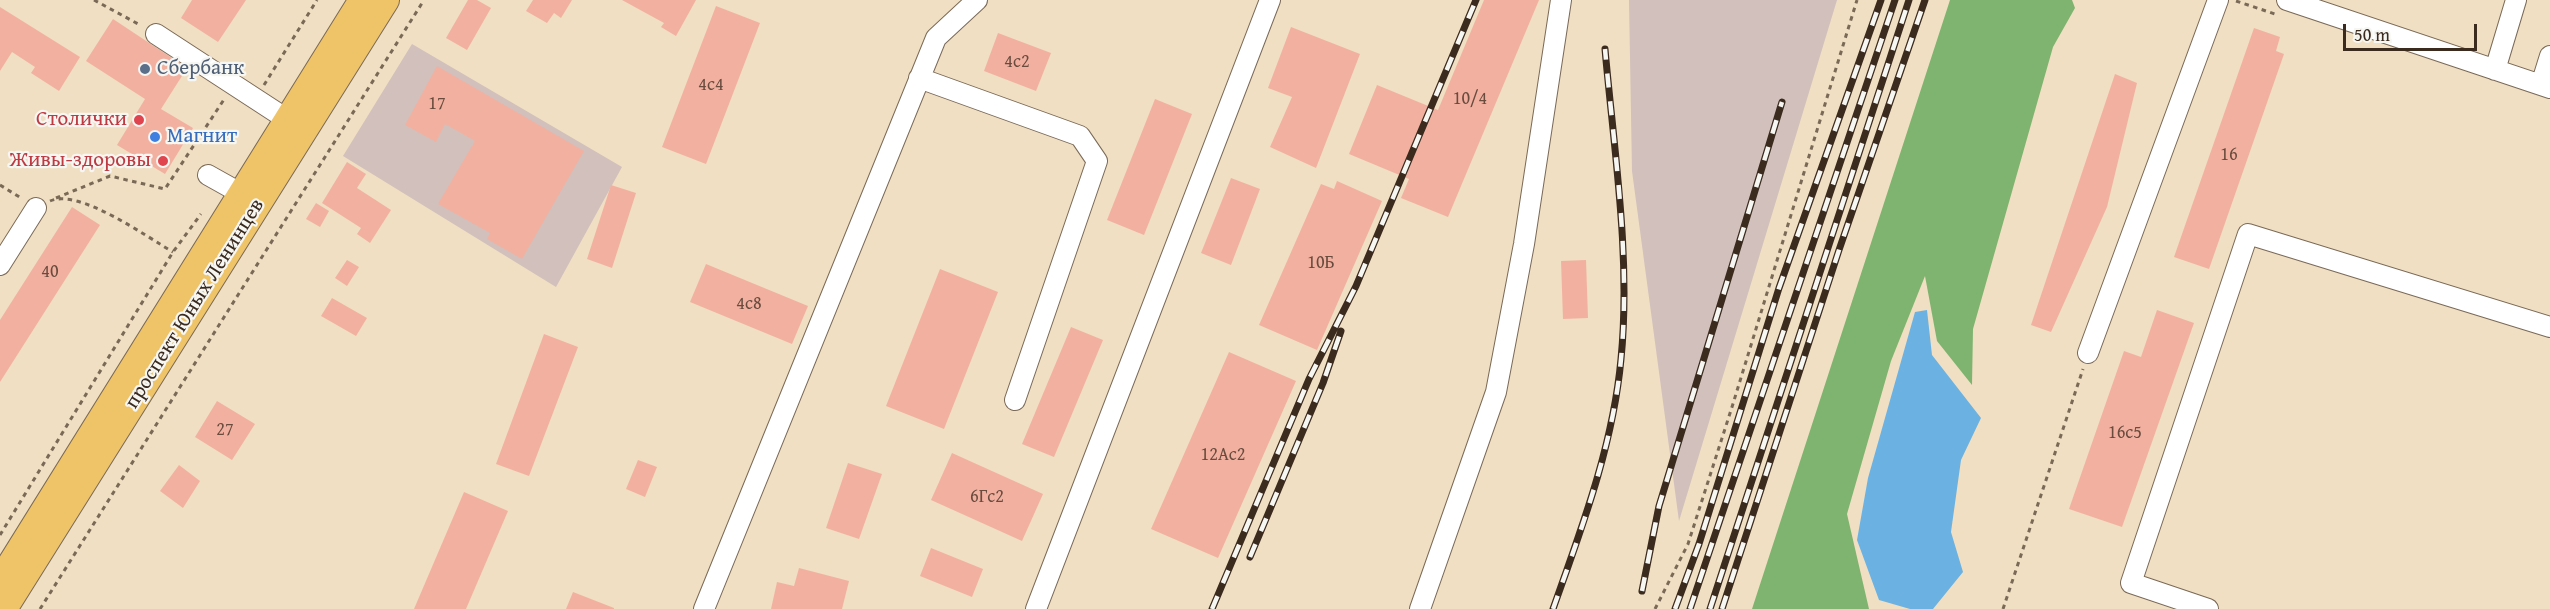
<!DOCTYPE html>
<html>
<head>
<meta charset="utf-8">
<style>
	body { margin:0 }
	#map { position:relative; width:2550px; height:609px; overflow:hidden; background:#f0dfc2; font-family:"Gentium Book Plus",serif }
	canvas { display:block }
	.scale { position:absolute; left:2343px; top:24px; width:134px; height:27px; box-sizing:border-box; border:3px solid #3b2a1e; border-top:0; padding-left:8px; font-size:18px; line-height:21px; white-space:nowrap; color:#3b2a1e; -webkit-text-stroke:4px #f6f6f2; paint-order:stroke }
</style>
</head>
<body>
<div id="map">
<canvas width="2550" height="609"></canvas>
<div class="scale">50 m</div>
</div>
<script>
const context = document.querySelector('canvas').getContext('2d');
context.lineJoin = 'round';
function fillPath(path, color) { context.fillStyle = color; context.fill(path, 'evenodd'); }
function strokePath(path, color, width, dash) { context.strokeStyle = color; context.lineWidth = width; context.lineCap = dash ? 'butt' : 'round'; context.setLineDash(dash || []); context.stroke(path); }
function label(font, color, halo, rows, align = 'center') {
  context.font = font + ' "Gentium Book Plus",serif'; context.lineWidth = 4.5; context.setLineDash([]); context.textBaseline = 'middle'; context.strokeStyle = halo; context.fillStyle = color; for (const [text, x, y, turn = 0] of rows) {
    context.save(); context.translate(x, y); context.rotate((+turn || 0) * Math.PI / 180); context.textAlign = isNaN(turn) ? turn : align; if (halo) context.strokeText(text, 0, 0); context.fillText(text, 0, 0); context.restore();
  }
}
fillPath(new Path2D(`
	M1629 0H1837L1679 521 1632 171Z
	M412 44 622 167 556 287 343 156Z`), '#d1c0bc');
fillPath(new Path2D(`
	M1950 0H2072L2075 8 2053 47 1973 329 1972 385 1937 341 1925 276 1891 361 1847 514 1869 609H1752Z`), '#7fb470');
fillPath(new Path2D(`
	M1927 310 1932 355 1981 418 1961 460 1951 532 1963 572 1933 609H1910L1879 600 1857 540 1868 478 1915 312Z`), '#6bb2e2');
fillPath(new Path2D(`
	M192 0H246L218 42 181 18Z
	M468 0H477L491 8 467 50 446 38Z
	M533 0H572L561 18 554 13 547 23 526 11Z
	M622 0H696L676 36 661 27 664 23Z
	M1484 0H1539L1448 217 1401 198 1409 179 1349 154 1377 85 1438 110Z
	M716 6 760 23 706 164 662 147Z
	M0 7 80 57 59 91 31 73 35 67 12 52 0 71Z
	M113 19 187 68 161 109 193 128 165 174 117 145 145 99 86 61Z
	M1291 27 1360 54 1316 168 1270 147 1292 97 1268 88Z
	M2254 28 2280 37 2276 51 2284 54 2209 269 2174 257Z
	M998 33 1051 53 1036 91 984 71Z
	M437 66 584 151 522 259 487 239 490 233 438 204 475 141 445 124 436 142 405 125Z
	M2115 74 2137 83 2107 207 2051 332 2031 325Z
	M1155 99 1192 114 1144 235 1107 220Z
	M347 162 366 174 357 188 391 210 370 243 357 234 361 228 322 203Z
	M1231 178 1260 189 1231 265 1201 253Z
	M1337 181 1382 201 1317 350 1259 325 1321 184 1334 189Z
	M611 185 636 193 612 268 587 259Z
	M316 203 329 211 320 227 306 219Z
	M72 207 100 225 0 382V320Z
	M347 260 359 267 347 286 335 278Z
	M1586 260 1588 318 1563 319 1561 261Z
	M706 264 808 306 792 344 690 302Z
	M940 269 998 292 944 429 886 406Z
	M332 298 367 318 356 336 321 316Z
	M2157 310 2194 323 2122 527 2069 509 2124 351 2141 357Z
	M1071 327 1103 340 1054 457 1022 444Z
	M544 334 578 347 529 476 496 464Z
	M1229 352 1296 381 1218 558 1151 529Z
	M217 401 255 424 232 460 195 437Z
	M952 453 1043 494 1022 541 931 500Z
	M638 460 657 467 645 497 626 489Z
	M848 463 882 474 859 539 826 528Z
	M179 465 200 481 183 508 160 491Z
	M464 492 508 511 466 609H414Z
	M931 548 983 569 972 597 920 576Z
	M799 568 849 581 842 609H771L777 582 794 586Z
	M573 592 614 608V609H566Z`), '#f2b1a0');
const minor = new Path2D(`
	M2287 0 2550 88
	M156 34 288 120
	M2495 70 2516 0
	M919 78 1080 136 1097 161 1015 400
	M2541 85 2550 56
	M208 175 242 194
	M0 265 36 208
	M2088 353 2218 0
	M704 609 936 38 977 0
	M1036 609 1270 0
	M1420 609 1496 392 1524 244 1561 0
	M2208 609 2131 583 2248 234 2550 327`);
const major = new Path2D(`
	M0 581 362 0
	M4 609 386 0`);
strokePath(minor, '#7a6957', 22);
strokePath(major, '#7a6957', 28);
strokePath(new Path2D(`
	M94 0 140 25
	M2236 1 2275 14
	M264 85 317 0
	M0 185 21 198
	M56 198 110 176 165 189 225 98
	M50 201C79 188 147 237 173 252
	M0 535 173 252 201 214
	M40 609 424 0
	M1655 609 1688 544 1732 407 1857 0
	M2003 609 2083 369`), '#7a6957', 3, [4.5, 4.5]);
strokePath(minor, '#fff', 20);
strokePath(major, '#efc469', 26);
const rail = new Path2D(`
	M1250 557 1323 383 1341 331
	M1642 591 1659 506 1782 102
	M1212 609 1309 379 1356 286 1476 0
	M1553 609C1582 527 1613 446 1621 359 1631 257 1614 151 1605 49
	M1675 609 1699 544 1779 288 1881 0
	M1690 609 1895 0
	M1710 609 1909 0
	M1722 609 1839 250 1925 0`);
strokePath(rail, '#3b2a1e', 7);
strokePath(rail, '#f6f6f2', 4.5, [14]);
for (const [x, y, r, color] of [
	[145,69,6,"#5c6f8a"],
	[139,120,6,"#e0444e"],
	[155,137,6,"#3f7fe0"],
	[163,161,6,"#e0444e"]
]) { const dot = new Path2D(); dot.arc(x, y, r, 0, 2 * Math.PI); context.fillStyle = color; context.fill(dot); strokePath(dot, '#f6f6f2', 2); }
label('18px', '#694c3e', null, [
	["4с2",1017,62],
	["4с4",711,85],
	["10/4",1470,99],
	["17",437,104],
	["16",2229,155],
	["10Б",1321,263],
	["40",50,272],
	["4с8",749,304],
	["27",225,430],
	["16с5",2125,433],
	["12Ас2",1223,455],
	["6Гс2",987,497]
]);
label('21px', '#4e5e75', '#f6f6f2', [
	["Сбербанк",157,69]
], 'left');
label('21px', '#be3a42', '#f6f6f2', [
	["Столички",127,120],
	["Живы-здоровы",151,161]
], 'right');
label('21px', '#366cbe', '#f6f6f2', [
	["Магнит",167,137]
], 'left');
label('21px', '#3b2a1e', '#f6f6f2', [
	["проспект Юных Ленинцев",195,304,-58]
]);
</script>
</body>
</html>
